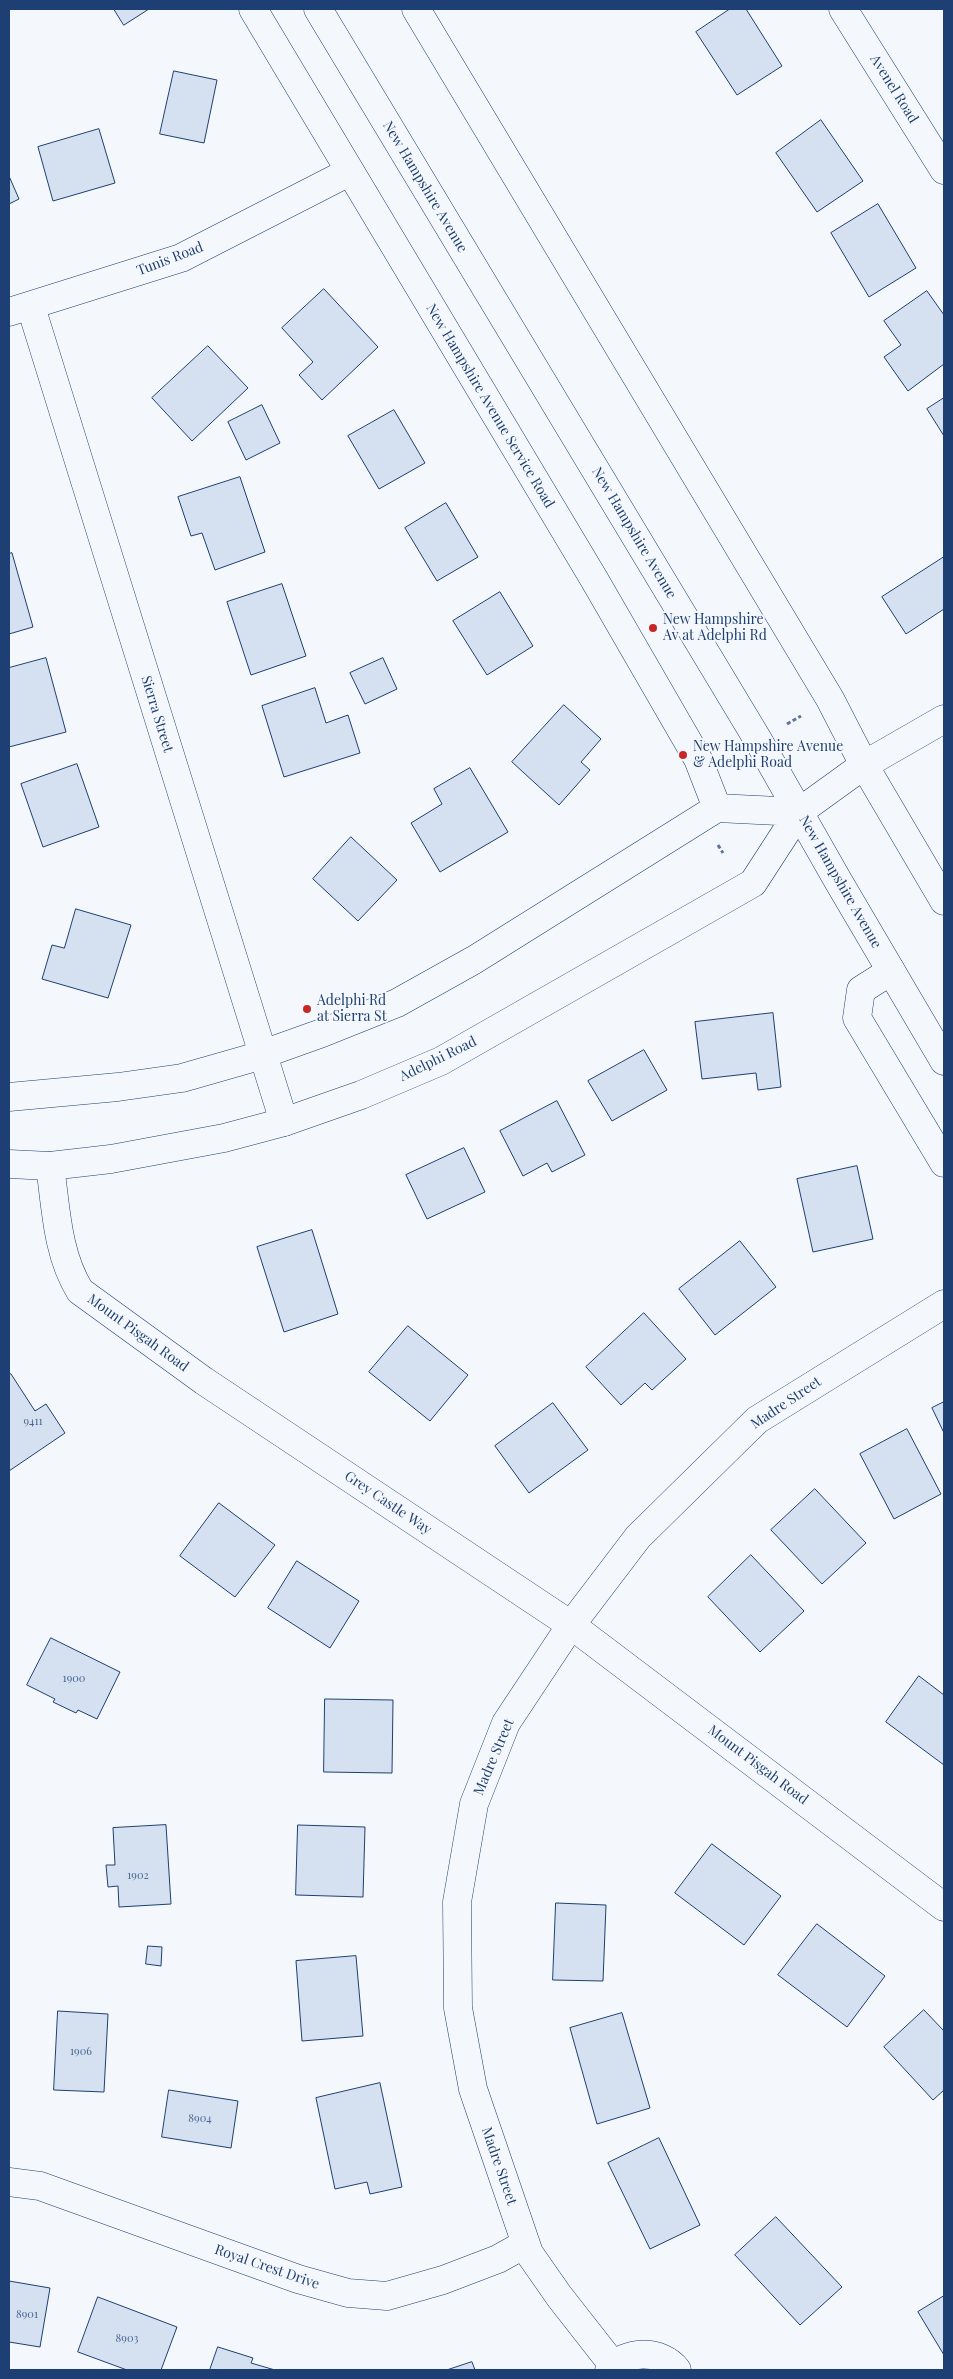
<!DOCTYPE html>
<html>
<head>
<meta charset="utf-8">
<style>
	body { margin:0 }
	#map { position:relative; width:953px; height:2379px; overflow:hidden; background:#f4f7fb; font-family:"Playfair Display",serif }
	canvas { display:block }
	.frame { position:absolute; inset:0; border:10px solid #1d3f73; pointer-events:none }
</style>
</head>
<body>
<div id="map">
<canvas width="953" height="2379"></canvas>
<div class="frame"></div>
</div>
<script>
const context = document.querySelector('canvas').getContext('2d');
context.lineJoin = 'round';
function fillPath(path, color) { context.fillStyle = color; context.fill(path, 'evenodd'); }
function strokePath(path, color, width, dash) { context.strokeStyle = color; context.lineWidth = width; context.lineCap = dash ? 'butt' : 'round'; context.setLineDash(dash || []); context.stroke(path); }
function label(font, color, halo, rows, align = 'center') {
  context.font = font + ' "Playfair Display",serif'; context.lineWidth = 4; context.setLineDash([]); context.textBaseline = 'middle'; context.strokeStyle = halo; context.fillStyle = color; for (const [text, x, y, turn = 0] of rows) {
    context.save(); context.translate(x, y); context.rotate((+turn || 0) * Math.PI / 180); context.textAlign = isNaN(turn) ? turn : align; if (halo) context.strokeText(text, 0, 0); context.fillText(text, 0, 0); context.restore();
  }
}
const building = new Path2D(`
	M114 9H149L124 25Z
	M730 9H746L782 66 737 95 696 32Z
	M174 71 217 80 204 143 160 134Z
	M821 120 863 181 817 212 776 153Z
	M99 129 115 183 53 201 38 147Z
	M9 176 19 199 9 204Z
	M878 204 916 268 869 297 831 233Z
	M324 289 378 347 322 400 299 375 313 362 282 328Z
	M927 291 944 315V364L908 391 884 357 901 345 884 321Z
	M208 346 248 388 192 441 152 398Z
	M944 398V436L927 409Z
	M262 405 280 443 246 460 228 422Z
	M394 410 425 463 379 489 348 436Z
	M240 477 265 552 215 570 202 533 191 536 178 497Z
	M446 503 478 557 437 581 405 528Z
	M12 553 33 627 9 634V554Z
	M944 557V609L906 634 882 597Z
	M282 584 306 656 251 675 227 602Z
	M500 592 533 646 487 675 453 621Z
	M46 658 66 732 9 747V668Z
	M383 658 397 689 365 704 350 673Z
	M315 688 326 723 348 715 360 753 284 777 262 706Z
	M564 705 601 739 581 762 590 770 559 805 512 762Z
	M77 764 99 827 43 847 21 784Z
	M470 768 508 832 440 872 411 823 442 804 434 789Z
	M351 837 397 880 358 921 313 879Z
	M76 909 131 925 108 998 42 979 52 945 64 948Z
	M773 1013 781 1087 758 1090 756 1073 702 1079 695 1022Z
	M644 1050 667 1090 612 1121 588 1081Z
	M557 1101 585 1155 552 1172 547 1163 523 1176 500 1131Z
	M464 1148 485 1192 427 1219 406 1175Z
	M857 1166 873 1239 813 1252 797 1179Z
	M312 1230 338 1314 284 1332 257 1247Z
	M740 1241 776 1287 715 1335 679 1289Z
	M644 1313 686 1359 652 1390 645 1383 621 1405 586 1367Z
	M408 1326 468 1375 430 1421 369 1372Z
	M11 1374 35 1411 46 1404 65 1433 9 1471V1375Z
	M944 1402V1433L932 1408Z
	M553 1403 588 1450 529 1493 495 1446Z
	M907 1429 941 1494 894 1519 860 1454Z
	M815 1489 866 1543 822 1584 771 1530Z
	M219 1503 275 1545 235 1597 180 1556Z
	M751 1555 804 1611 760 1652 708 1597Z
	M297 1561 359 1601 330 1648 268 1608Z
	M51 1638 120 1672 97 1719 78 1710 76 1713 53 1702 55 1699 27 1685Z
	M919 1676 944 1695V1765L886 1722Z
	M325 1699 393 1700 392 1773 324 1772Z
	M166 1825 171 1904 119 1907 118 1886 108 1887 106 1865H115L113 1828Z
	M298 1825 365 1827 363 1897 296 1895Z
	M712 1844 781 1896 744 1945 675 1893Z
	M556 1903 606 1905 603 1981 553 1980Z
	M817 1924 885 1976 847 2027 778 1975Z
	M148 1946 162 1947 161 1966 146 1964Z
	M356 1956 363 2036 302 2041 296 1961Z
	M924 2010 944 2031V2090L933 2100 884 2047Z
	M58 2011 108 2014 104 2092 54 2090Z
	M622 2013 650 2108 597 2124 570 2028Z
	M380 2083 402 2187 370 2194 367 2182 335 2189 316 2098Z
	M169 2090 238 2101 231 2148 162 2137Z
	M659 2138 700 2225 650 2249 608 2163Z
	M776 2217 842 2287 800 2325 735 2255Z
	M9 2281 50 2288 40 2347 9 2342Z
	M944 2296V2355L918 2312Z
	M98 2297 177 2327 161 2370H127L78 2352Z
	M218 2347 253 2358 251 2363 275 2370H210Z
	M472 2362 475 2370H447Z`);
fillPath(building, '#d5e0f0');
strokePath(building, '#1d3f73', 1);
const minor = new Path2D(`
	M253 9 594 579 698 759 717 808
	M843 9 944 170
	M31 307 284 1122
	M9 312 181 258 349 172
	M864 765 944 719
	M891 971 861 990 857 1018 944 1163
	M50 1166C56 1208 57 1254 80 1291L204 1381 571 1625 944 1907
	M9 2182 40 2186 298 2279 348 2293 387 2296 443 2280 498 2259 525 2244
	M613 2365 559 2296 529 2253 473 2089 458 2008 457 1902 474 1804 506 1723 571 1625 638 1537 757 1420 944 1304
	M609 2370C625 2350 661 2349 677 2370`);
const major = new Path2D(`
	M318 9 758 740 837 879 944 1061
	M416 9 830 699 864 765 944 901
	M9 1097 118 1087 182 1078 252 1058 322 1033 397 1003 474 960 717 808 799 812
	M9 1164 50 1166 111 1159 224 1138 284 1122 361 1095 441 1061 753 883 799 812 864 765`);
strokePath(minor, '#1d3f73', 29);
strokePath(major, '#1d3f73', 29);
strokePath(new Path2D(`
	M787 724 801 716
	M718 845 723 853`), '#5e769c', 3, [4, 2.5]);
strokePath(minor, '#f4f7fb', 28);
strokePath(major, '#f4f7fb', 28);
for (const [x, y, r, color] of [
	[653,628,5,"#c62828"],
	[683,755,5,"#c62828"],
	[307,1009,5,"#c62828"]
]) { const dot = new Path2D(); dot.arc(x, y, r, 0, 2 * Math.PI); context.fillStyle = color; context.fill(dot); strokePath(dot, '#f4f7fb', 2); }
label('11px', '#4b6792', null, [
	["9411",33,1422],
	["1900",74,1679],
	["1902",138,1876],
	["1906",81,2052],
	["8904",200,2119],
	["8901",27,2315],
	["8903",127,2339]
]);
label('14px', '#1d3f73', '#f4f7fb', [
	["Avenel Road",894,89,58],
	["New Hampshire Avenue",425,187,59],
	["Tunis Road",170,259,-21],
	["New Hampshire Avenue Service Road",490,406,59],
	["New Hampshire Avenue",634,533,59],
	["Sierra Street",157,714,73],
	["New Hampshire Avenue",840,882,60],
	["Adelphi Road",438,1059,-26],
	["Mount Pisgah Road",138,1333,36],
	["Madre Street",786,1403,-34],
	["Grey Castle Way",388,1503,34],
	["Madre Street",494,1757,-67],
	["Mount Pisgah Road",758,1765,37],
	["Madre Street",499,2166,71],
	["Royal Crest Drive",267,2267,19]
]);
label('14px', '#1d3f73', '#f4f7fb', [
	["New Hampshire",663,620],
	["Av at Adelphi Rd",663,636],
	["New Hampshire Avenue",693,747],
	["& Adelphi Road",693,763],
	["Adelphi Rd",317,1001],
	["at Sierra St",317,1017]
], 'left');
</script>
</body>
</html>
